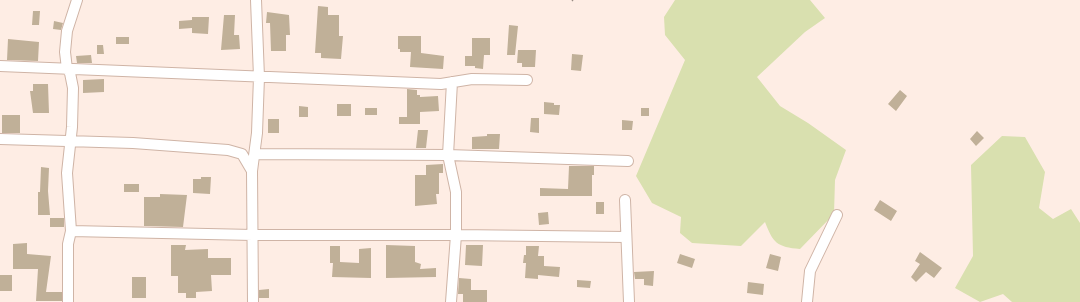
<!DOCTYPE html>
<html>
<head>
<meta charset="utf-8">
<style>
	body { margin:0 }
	canvas { display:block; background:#feede4 }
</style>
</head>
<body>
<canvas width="1080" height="302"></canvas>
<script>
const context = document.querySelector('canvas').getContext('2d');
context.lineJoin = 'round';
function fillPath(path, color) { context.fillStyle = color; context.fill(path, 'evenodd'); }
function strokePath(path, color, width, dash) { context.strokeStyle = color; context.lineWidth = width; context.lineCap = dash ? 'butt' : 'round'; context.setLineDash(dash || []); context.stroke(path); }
fillPath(new Path2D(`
	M675 0H810L825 18 805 32 757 77 780 106 808 123 846 150 835 180 834 214 800 249C777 247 773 243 765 222L741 246 692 243 680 233 681 217 652 203 636 176 685 60 665 35 664 17Z
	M1002 136 1025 137 1045 172 1039 208 1053 219 1071 209 1080 223V302H1012L1003 294 980 302 955 288 973 256 971 165Z`), '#d9e0af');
fillPath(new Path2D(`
	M318 6 328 7V15H339V36H343L341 59 321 58V53H315Z
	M33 11H40L39 25H32Z
	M267 12 289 15 290 35H286V51H271L270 23H266Z
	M224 15H235L234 35H239L240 49 221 50Z
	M192 17H209L208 34 192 33V28L179 29V21L192 20Z
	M54 21 63 23 61 30 53 29Z
	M509 25 518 26 515 55H507Z
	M398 36H421V53L444 56 443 69 410 67 411 52H400V49H398Z
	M116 37H129V44H116Z
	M472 38H490V55H484L483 69 475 68V66H465V56H472Z
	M8 39 39 42 38 61 7 60Z
	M97 45H103L104 54H97Z
	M518 50H536L535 67H522V63H517Z
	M572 54 583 55 581 71 571 70Z
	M91 55 92 63H77L76 56Z
	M104 79V92L83 93V80Z
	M33 84H48L49 113H33L30 91H33Z
	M407 89 417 90V95H420V97L438 96 439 111 420 112V124H399V117H407Z
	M900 90 907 96 896 111 888 104Z
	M544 102 554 103V105H560L559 115 544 114Z
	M337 104H351V116H337Z
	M299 106 308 107V117H299Z
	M365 108H377V115H365Z
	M641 108H649V116H641Z
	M2 115H20V133H2Z
	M531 118H539V133L530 132Z
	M268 119H279V133H268Z
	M622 120 633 121 632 130H622Z
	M418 130H428L426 148H416Z
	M977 131 984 138 976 146 970 139Z
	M487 134H500L499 149H472V137L487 136Z
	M443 164V173H439V194H436L437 204 415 206V175H426V165Z
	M569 166H594V175H592V196H540V188L568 189Z
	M41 167 49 168 48 191 50 215H38V192H40Z
	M201 177H211L210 194 193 193V179H201Z
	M124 184H139V192H124Z
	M160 194 187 195 183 227 144 226V197H160Z
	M880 200 897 211 891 221 874 210Z
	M596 202H604V214H596Z
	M548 212 549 224 539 225 538 213Z
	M50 218H64V227H50Z
	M27 243V254L51 256 46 292H62V301H36L38 269H13V244Z
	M171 245H186L185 250 208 249V258H231V275H211L212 291 196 292V298H186V293H178V276H171Z
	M386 245 415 246V262L421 264 420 269 436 268V277L386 278Z
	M466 245H483L482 266 465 265Z
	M330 246H340V262L359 263V249L371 248V278L332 277 333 263H330Z
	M526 246H539L538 256H544V266L560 267 559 277 538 275V279L525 278 526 263H523L524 255H526Z
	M920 252 942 268 934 278 926 272 916 282 911 277 920 264 915 261Z
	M680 254 695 259 692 268 677 263Z
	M770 254 781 257 778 271 766 268Z
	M654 271 653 286 644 285V279H635L634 272Z
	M0 275H12V291H0Z
	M132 277H146V298H132Z
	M459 278 471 279V290H487V302H463V294H458Z
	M577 280 591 281 590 288 577 287Z
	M748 282 764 284 763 295 747 293Z
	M269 289V298H259V290Z`), '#c0b098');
const minor = new Path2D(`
	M0 66 441 84 472 79 527 80
	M0 139 133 143 228 150 242 154 252 171
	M255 154 448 155 628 161
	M625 200 629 302
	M71 231 253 235H456L626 237
	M68 302V244L71 231 67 173 72 127 73 88 70 73 67 69 65 52 67 31 77 0
	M253 302 252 171 257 133 259 77 256 0
	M451 302 456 235V192L448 155 452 82
	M807 302 810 271 837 215`);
strokePath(minor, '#cfb4a6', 12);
strokePath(new Path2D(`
	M572 1 573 0`), '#998c84', 1.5, [3, 3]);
strokePath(minor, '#fff', 10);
</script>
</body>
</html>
